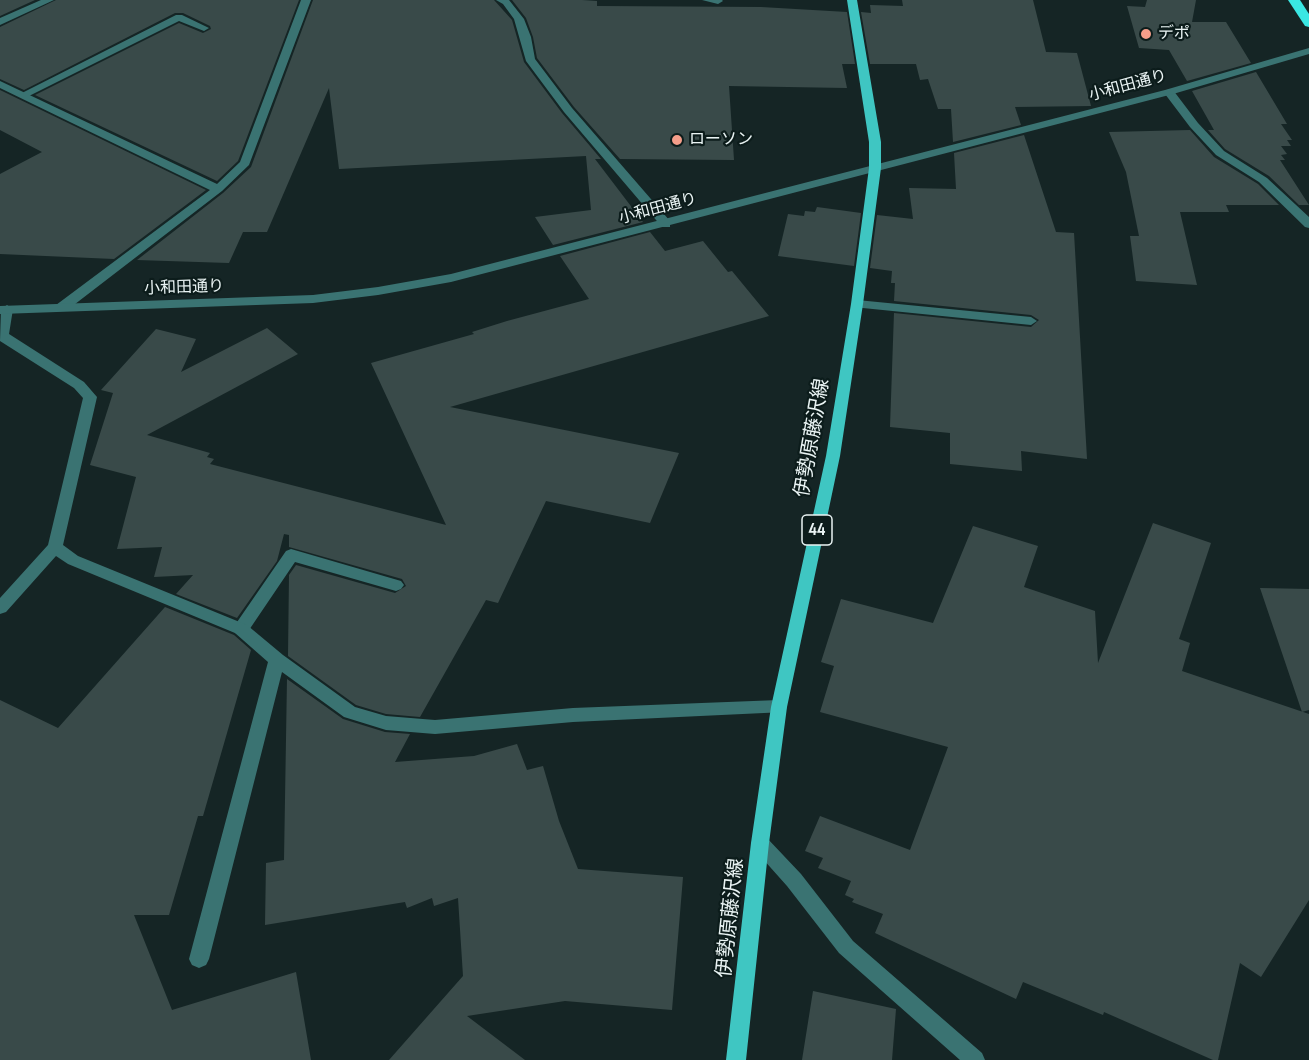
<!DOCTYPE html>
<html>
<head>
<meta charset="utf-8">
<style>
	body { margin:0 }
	canvas { display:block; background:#152525 }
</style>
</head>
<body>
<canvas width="1309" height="1060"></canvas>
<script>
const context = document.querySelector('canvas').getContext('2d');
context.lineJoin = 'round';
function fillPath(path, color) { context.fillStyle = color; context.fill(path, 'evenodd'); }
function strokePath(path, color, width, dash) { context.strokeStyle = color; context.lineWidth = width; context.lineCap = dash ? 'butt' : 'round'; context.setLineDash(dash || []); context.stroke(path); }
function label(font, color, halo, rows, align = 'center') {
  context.font = font + ' "Sofia Sans Condensed","Noto Sans JP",sans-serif'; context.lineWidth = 4.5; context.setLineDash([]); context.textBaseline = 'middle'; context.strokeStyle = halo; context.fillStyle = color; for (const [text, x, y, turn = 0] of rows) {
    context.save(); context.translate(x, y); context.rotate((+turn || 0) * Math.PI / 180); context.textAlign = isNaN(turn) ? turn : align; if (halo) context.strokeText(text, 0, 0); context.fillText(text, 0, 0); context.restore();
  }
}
fillPath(new Path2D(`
	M0 0H35L0 16Z
	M56 0H299L238 161 217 181 35 95 179 23 203 33 211 29 210 26 183 13H175L24 90 0 79V27Z
	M313 0H494L512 20 524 62 562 113 601 159H595L643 222 553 245 535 217 591 210 586 156 339 169 329 88 267 232H243L229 263 137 260 223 193 251 167Z
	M512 0H582L597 1V6L761 7 847 12 855 64H842L847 88 729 86 734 160 620 159 574 107 537 58 533 37 526 18Z
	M902 0H1033L1046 52 1077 53 1091 106 1015 107 1021 125 953 142 951 109H938L928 79 920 80 916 64H870L861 12 871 13 870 5 903 6Z
	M1147 0H1196L1192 22H1226L1251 63 1187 81 1169 50 1139 48 1127 6 1145 7Z
	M1256 72 1287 124H1281L1292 140H1287L1291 146H1281L1287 154 1281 155 1285 160H1280L1309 205H1299L1269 176 1225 149 1208 130H1214L1192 91Z
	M0 90 206 190 114 259 0 254V174L42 152 0 130Z
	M1190 130 1214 157 1258 184 1279 205H1226L1229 212H1180L1197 285 1136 281 1130 236H1139L1126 172 1109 132Z
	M1024 135 1056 232 1074 233 1087 459 1021 451 1022 471 950 464V433L890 427 894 313 1031 327 1039 320 1031 315 894 301 895 283H891L892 271 870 268 877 215 913 219 909 188 956 189 954 153Z
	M817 207 861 213 854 266 778 256 788 214 804 216 805 211 815 212Z
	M650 232 665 251 703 241 728 272 732 271 769 316 450 407 679 453 650 523 546 501 498 603 486 600 420 717 386 714 356 705 288 656 289 575 296 565 395 593 406 586 402 579 289 547V535L284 534 277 561 237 618 176 594 193 575 154 577 162 547 117 549 136 477 90 465 113 393 101 390 156 329 196 339 181 372 267 328 298 354 147 435 210 453 207 457 214 459 210 464 446 525 371 363 474 334 472 332 507 321 589 299 560 256Z
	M1153 523 1211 543 1179 639 1190 643 1182 671 1309 714V900L1261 977 1240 963 1218 1060H1213L1104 1012 1103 1015 1023 982 1016 999 875 933 883 914 852 902 854 899 845 895 851 881 818 868 823 858 805 851 820 816 910 850 948 747 820 712 834 666 821 662 841 599 933 623 973 526 1038 546 1024 587 1095 611 1098 663Z
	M1260 588 1309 589V710L1302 712Z
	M165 607 234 635 251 650 203 816H198L169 915H134L172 1010 296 972 311 1060H0V700L58 728Z
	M287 679 343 719 385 732 410 734 395 762 474 756 517 744 527 770 543 766 559 821 578 869 683 877 672 1010 565 1001 467 1016 525 1060H389L463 976 458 898 434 906 432 898 407 908 405 902 265 925 266 863 284 860Z
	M813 991 896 1009 892 1060H802Z`), '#394a49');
fillPath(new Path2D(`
	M41 0H54L0 25V18Z
	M176 15H182L209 28 204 31 179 21 27 97 23 98 18 95Z
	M1169 89 1173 90 1198 123 1224 151 1267 178 1309 217V228L1305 227 1259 182 1216 155 1190 127 1165 94 1164 92Z
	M857 300 1031 317 1037 321 1031 325 853 307 851 304Z
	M291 549 401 581 404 585 401 589 396 591 295 562 247 633 241 635 235 633 233 629 235 625 286 551Z
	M760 835 766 837 801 874 853 941 982 1053 985 1060H960L839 953 787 886 754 849 751 843 754 837Z`), '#3a7372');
fillPath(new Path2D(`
	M301 0H311L249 165 222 191 66 311H56L55 308 56 305 210 190 0 88V81L217 184 240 162Z
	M496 0H509L524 19 531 37 535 59 572 108 670 221V227H662L564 112 526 61 514 19 503 4Z
	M702 0H722L723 1 718 4Z
	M7 305 13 309 9 334 84 382 97 397 63 545 78 556 247 625 283 655 355 707 386 716 435 720 573 708 779 700 785 702 787 707 785 712 573 722 435 734 386 730 344 717 282 672 209 959 206 965 199 968 192 965 189 959 268 662 235 633 68 564 56 556 6 612 0 614V598L48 545 83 398 74 388 0 341 1 309Z`), '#3a7372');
fillPath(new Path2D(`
	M1309 48V54L1173 94 451 282 378 295 313 303 0 314V306L313 295 378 287 451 274 1165 90Z`), '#3a7372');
fillPath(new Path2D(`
	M847 0H857L881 142V168L863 304 840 456 787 707 769 843 746 1060H726L751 843 771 707 826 456 851 304 869 168V142Z`), '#3fc6c2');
fillPath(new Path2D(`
	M1288 0H1300L1309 14V27L1305 26Z`), '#3ae7e3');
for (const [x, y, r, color] of [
	[1146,34,6,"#f49e8a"],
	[677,140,6,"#f49e8a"]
]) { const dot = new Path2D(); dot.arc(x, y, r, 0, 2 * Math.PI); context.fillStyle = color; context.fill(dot); strokePath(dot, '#0c1c1b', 2); }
label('16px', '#eaf4f4', '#0c1c1b', [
	["デポ",1158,34],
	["ローソン",689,140]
], 'left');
label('16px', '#eaf4f4', '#0c1c1b', [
	["小和田通り",1128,86,-15],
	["小和田通り",658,209,-15],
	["小和田通り",184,288,-2]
]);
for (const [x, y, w] of [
	[817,530,30]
]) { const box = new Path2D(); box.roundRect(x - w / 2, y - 15, w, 30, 4.5); context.fillStyle = '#0c1c1b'; context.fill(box); strokePath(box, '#eaf4f4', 1.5); }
label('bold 18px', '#eaf4f4', null, [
	["44",817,530]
]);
label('20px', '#eaf4f4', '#0c1c1b', [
	["伊勢原藤沢線",813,438,-80],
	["伊勢原藤沢線",731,918,-84]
]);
</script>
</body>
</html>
